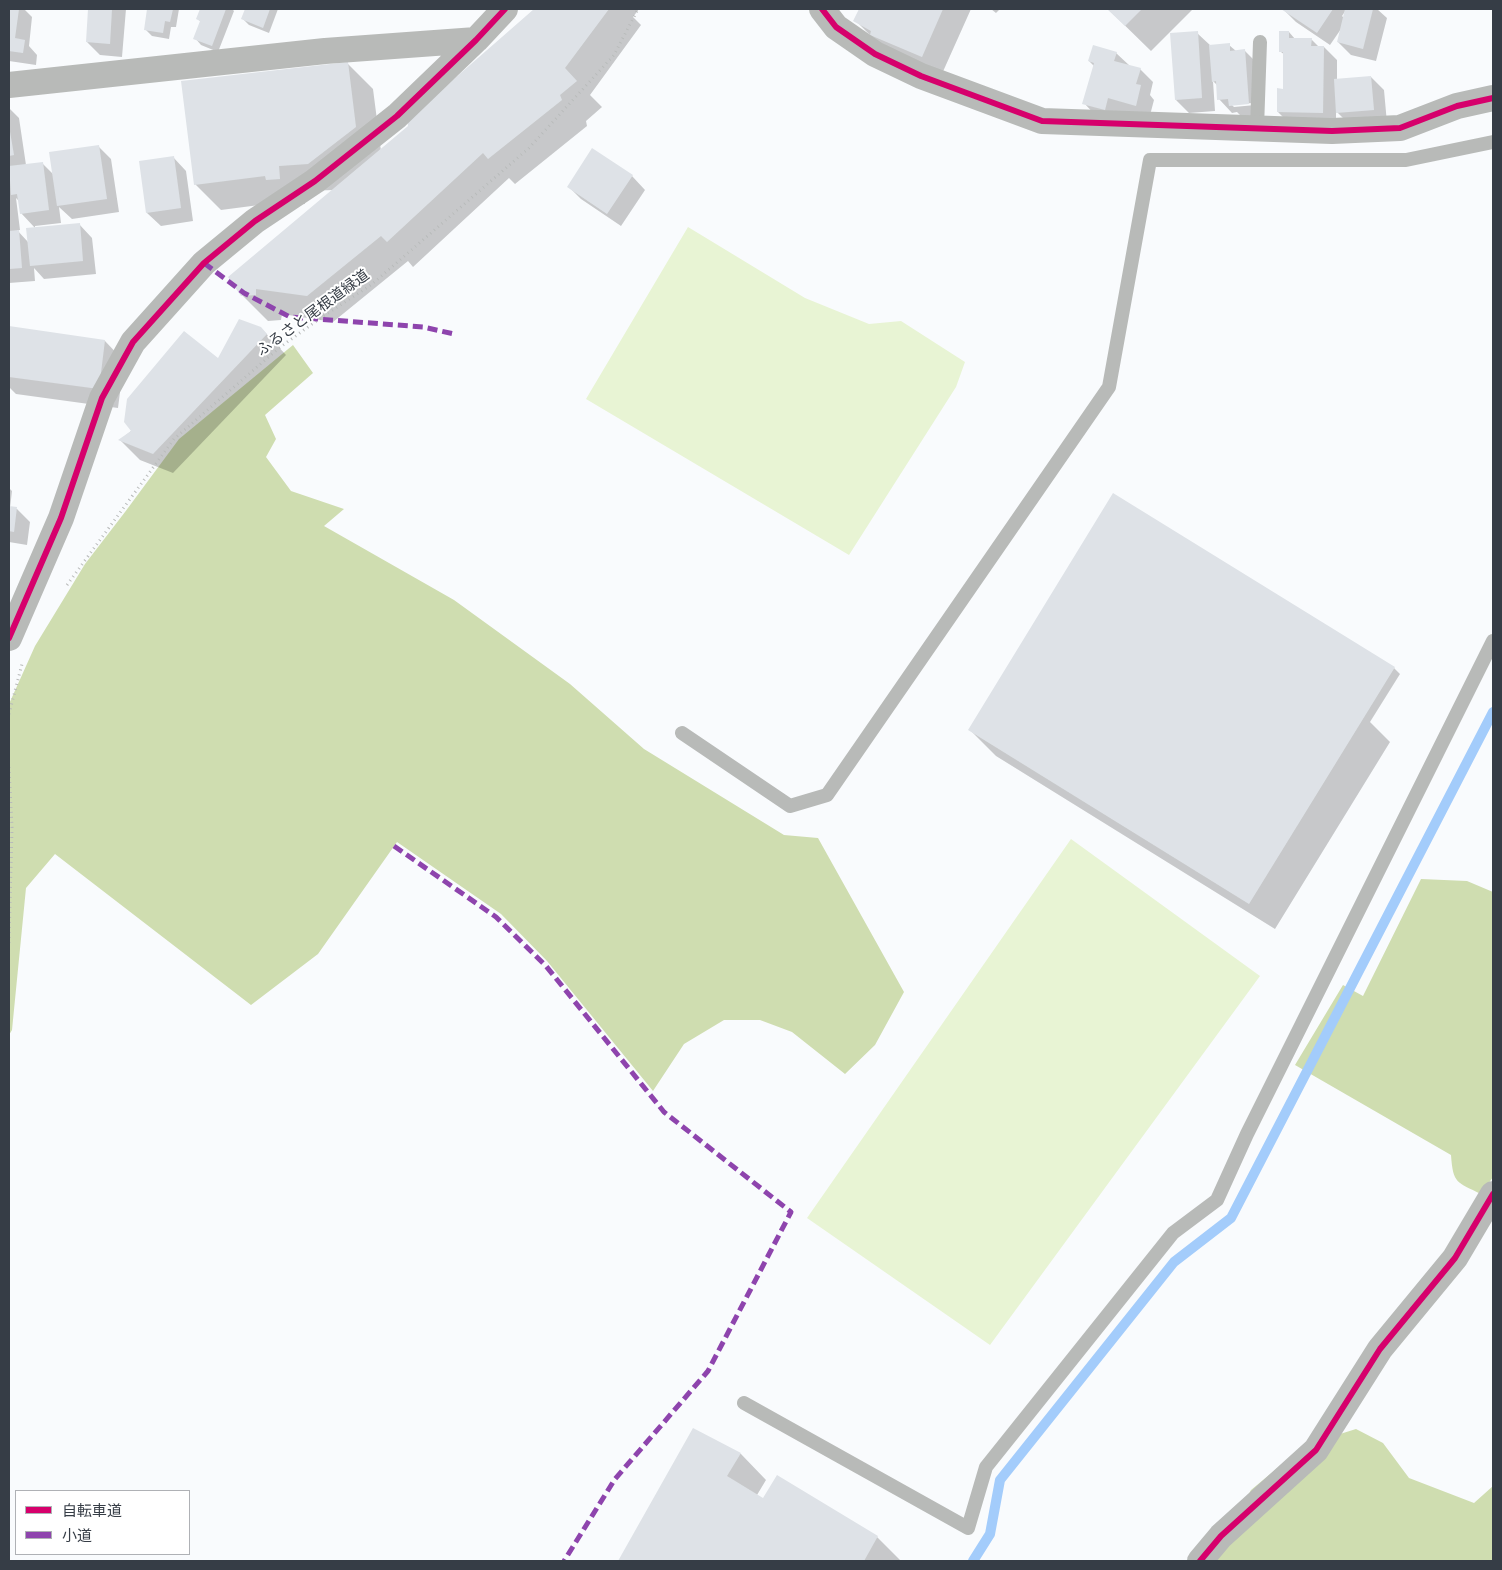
<!DOCTYPE html>
<html>
<head>
<meta charset="utf-8">
<style>
	body { margin:0 }
	#map { position:relative; width:1502px; height:1570px; overflow:hidden; background:#f9fbfd; font-family:Figtree,"Noto Sans JP",sans-serif }
	canvas { display:block }
	.frame { position:absolute; inset:0; border:10px solid #363d46; pointer-events:none }
	.legend { position:absolute; left:15px; top:1490px; width:175px; height:65px; box-sizing:border-box; background:#fff; border:1px solid #afb1b5; margin:0; padding:6px 9px; list-style:none; font-size:15px; color:#363d46 }
	.legend li { display:flex; align-items:center; gap:10px; height:25px }
	.legend b { width:25px; border:1px solid #afb1b5 }
</style>
</head>
<body>
<div id="map">
<canvas width="1502" height="1570"></canvas>
<div class="frame"></div>
<ul class="legend">
<li><b style="height:6px;background:#d6006c"></b>自転車道</li>
<li><b style="height:6px;background:#8e44ad"></b>小道</li>
</ul>
</div>
<script>
const context = document.querySelector('canvas').getContext('2d');
context.lineJoin = 'round';
function fillPath(path, color) { context.fillStyle = color; context.fill(path, 'evenodd'); }
function strokePath(path, color, width, dash) { context.strokeStyle = color; context.lineWidth = width; context.lineCap = dash ? 'butt' : 'round'; context.setLineDash(dash || []); context.stroke(path); }
function label(font, color, halo, rows, align = 'center') {
  context.font = font + ' Figtree,"Noto Sans JP",sans-serif'; context.lineWidth = 4; context.setLineDash([]); context.textBaseline = 'middle'; context.strokeStyle = halo; context.fillStyle = color; for (const [text, x, y, turn = 0] of rows) {
    context.save(); context.translate(x, y); context.rotate((+turn || 0) * Math.PI / 180); context.textAlign = isNaN(turn) ? turn : align; if (halo) context.strokeText(text, 0, 0); context.fillText(text, 0, 0); context.restore();
  }
}
fillPath(new Path2D(`
	M688 227 805 298 869 324 901 321 965 362 956 387 849 555 586 399Z
	M1071 839 1260 976 990 1345 807 1218Z`), '#e8f4d4');
fillPath(new Path2D(`
	M293 345 313 373 265 415 276 439 266 457 291 491 344 509 324 526 454 600 570 684 644 749 784 835 818 838 904 992 875 1045 845 1074 792 1032 760 1020H724L684 1044 653 1091 547 961 501 914 397 842 318 954 251 1005 55 854 26 888 12 1030 9 1035V704L35 646 85 564 125 512 179 439Z
	M1421 879 1467 881 1493 892V1177L1481 1194C1457 1182 1453 1184 1451 1155L1295 1065 1343 985 1363 996Z
	M1356 1429 1383 1443 1409 1478 1474 1503 1493 1486V1561H1213L1251 1490 1305 1445Z`), '#cfddb0');
fillPath(new Path2D(`
	M9 9H24L32 17 29 46 37 55 36 65 9 61Z
	M89 9H126L122 57 100 55 87 42Z
	M154 9H179L176 27H171L169 39 152 36 145 29Z
	M202 9H232L234 11 218 52 201 45 195 38 201 22 198 19Z
	M247 9H278L269 33 249 25 243 19Z
	M536 9H639L633 17 641 25 590 95 602 107 586 121 587 126 515 184 509 178 413 267 408 261 333 322 282 314 281 320 268 321 242 295 334 190 304 191 305 204 294 205 290 201 221 210 195 184 347 63 373 89 381 151 410 126 408 121Z
	M860 9H971L941 76 875 40 855 20Z
	M991 9H1000L996 13Z
	M1108 9H1193L1151 51Z
	M1283 9H1345L1346 10 1342 16 1344 18 1346 9H1377L1387 18 1376 61 1351 55 1338 42 1341 29 1330 45 1296 22Z
	M1289 32 1295 39H1311L1319 47H1324L1337 60V80L1371 77 1384 90 1387 123 1351 126 1336 111V126L1291 125 1278 112 1284 90 1285 55 1281 52Z
	M1197 33 1211 46 1229 45 1236 51H1245L1258 64 1261 117 1243 118 1237 112 1232 113 1219 99 1218 86 1213 81 1215 111 1189 113 1176 100ZM1255 103V105L1234 107 1231 104Z
	M1116 53 1130 66 1140 69 1153 82 1150 95 1154 100 1149 119 1097 117 1084 103 1094 66 1089 61Z
	M9 108 19 118 26 165 42 163 54 175 98 146 111 159 119 212 72 219 59 207 61 223 35 226V228L21 213 19 201 16 198 20 230H17L28 242 79 224 92 238 96 274 44 279 34 268 35 281 9 283V178L11 180 9 170Z
	M173 157 186 171 193 221 161 226 147 213 140 162Z
	M632 176 645 190 621 226 581 199 568 186Z
	M9 328 105 341 124 361 118 408 16 394 9 387Z
	M261 328 286 355 173 473 140 460 120 440 218 360Z
	M9 488 12 491 10 508 17 509 30 522 27 545 9 542Z
	M1394 668 1400 674 1370 722 1390 742 1275 929 996 756 970 730Z
	M694 1430 741 1454 766 1480 757 1495 764 1500 877 1537 901 1561H619Z`), '#0003');
strokePath(new Path2D(`
	M973 1561 990 1534 1000 1480 1174 1262 1231 1218 1493 712`), '#a3ccfb', 10);
fillPath(new Path2D(`
	M9 9H19L15 38 25 40 23 53 9 51Z
	M88 9H112L110 44 86 42Z
	M147 9H173L170 22 165 21 163 33 144 30Z
	M200 9H226L212 46 193 39 200 21 196 19Z
	M245 9H270L263 28 241 19Z
	M534 9H609L565 68 577 81 560 95 562 100 488 159 483 153 387 242 381 236 307 296 256 289V295L241 296 228 277 408 126 407 120Z
	M859 9H943L922 57 870 35 871 31 853 21Z
	M1107 9H1142L1125 26Z
	M1281 9H1333L1317 33Z
	M1345 9H1373L1363 49 1337 42Z
	M1198 31 1202 98 1175 100 1170 33Z
	M1279 31H1289V38H1312L1311 46H1324L1323 113 1277 112V88L1283 89V52H1279Z
	M1230 43V51L1245 49 1249 104 1229 106 1228 99 1217 100 1216 81 1212 82 1209 45Z
	M1093 45 1117 52 1114 61 1141 68 1136 84 1141 85 1136 106 1108 98 1105 110 1082 104 1094 63 1088 61Z
	M348 62 356 127 308 164 279 166 280 179 266 180 265 176 194 185 181 81Z
	M1371 76 1374 110 1336 113 1334 79Z
	M9 126 14 155 9 156Z
	M99 145 107 199 57 206 49 152Z
	M592 148 633 175 607 214 567 187Z
	M174 156 181 208 146 213 139 161Z
	M43 162 49 210 20 214 17 194 11 195 9 166Z
	M80 223 83 261 30 266 26 228Z
	M19 230 22 268 9 269V231Z
	M239 319 261 327 267 334 153 454 118 440 131 431 124 422 127 399 184 331 218 358Z
	M9 326 105 340 99 389 9 377Z
	M1113 493 1395 667 1249 904 968 730Z
	M9 506 17 507 14 532 9 531Z
	M693 1428 741 1453 727 1476 763 1498 777 1475 878 1536 864 1561H618Z`), '#dee2e7');
strokePath(new Path2D(`
	M67 585 174 439 279 348 319 319 371 285 529 148 614 55 638 9
	M9 714 22 664
	M9 767 12 827 9 943`), '#b8baba', 3, [1, 4]);
strokePath(new Path2D(`
	M1257 128 1260 42
	M682 733 790 806 827 795 1109 387 1150 160H1406L1493 142
	M744 1403 968 1528 986 1467 1173 1233 1217 1200 1247 1134 1493 641`), '#b8bab8', 14);
strokePath(new Path2D(`
	M822 9 836 27 875 54 921 76 1042 121 1332 131 1400 128 1457 106 1493 98
	M9 85 325 51 476 40
	M9 638 61 518 102 398 133 342 204 263 255 221 315 181 397 116 476 40 505 9
	M1200 1561 1221 1536 1316 1450 1380 1349 1455 1258 1493 1194`), '#b8bab8', 26);
strokePath(new Path2D(`
	M204 263 244 293 290 317 423 327 454 334
	M394 846 496 917 546 966 664 1112 791 1212 708 1371 615 1479 564 1561`), '#8e44ad', 5, [10, 5]);
strokePath(new Path2D(`
	M822 9 836 27 875 54 921 76 1042 121 1332 131 1400 128 1457 106 1493 98
	M9 638 61 518 102 398 133 342 204 263 255 221 315 181 397 116 476 40 505 9
	M1200 1561 1221 1536 1316 1450 1380 1349 1455 1258 1493 1194`), '#d6006c', 6);
label('15px', '#363d46', '#fff', [
	["ふるさと尾根道緑道",313,313,-36]
]);
</script>
</body>
</html>
